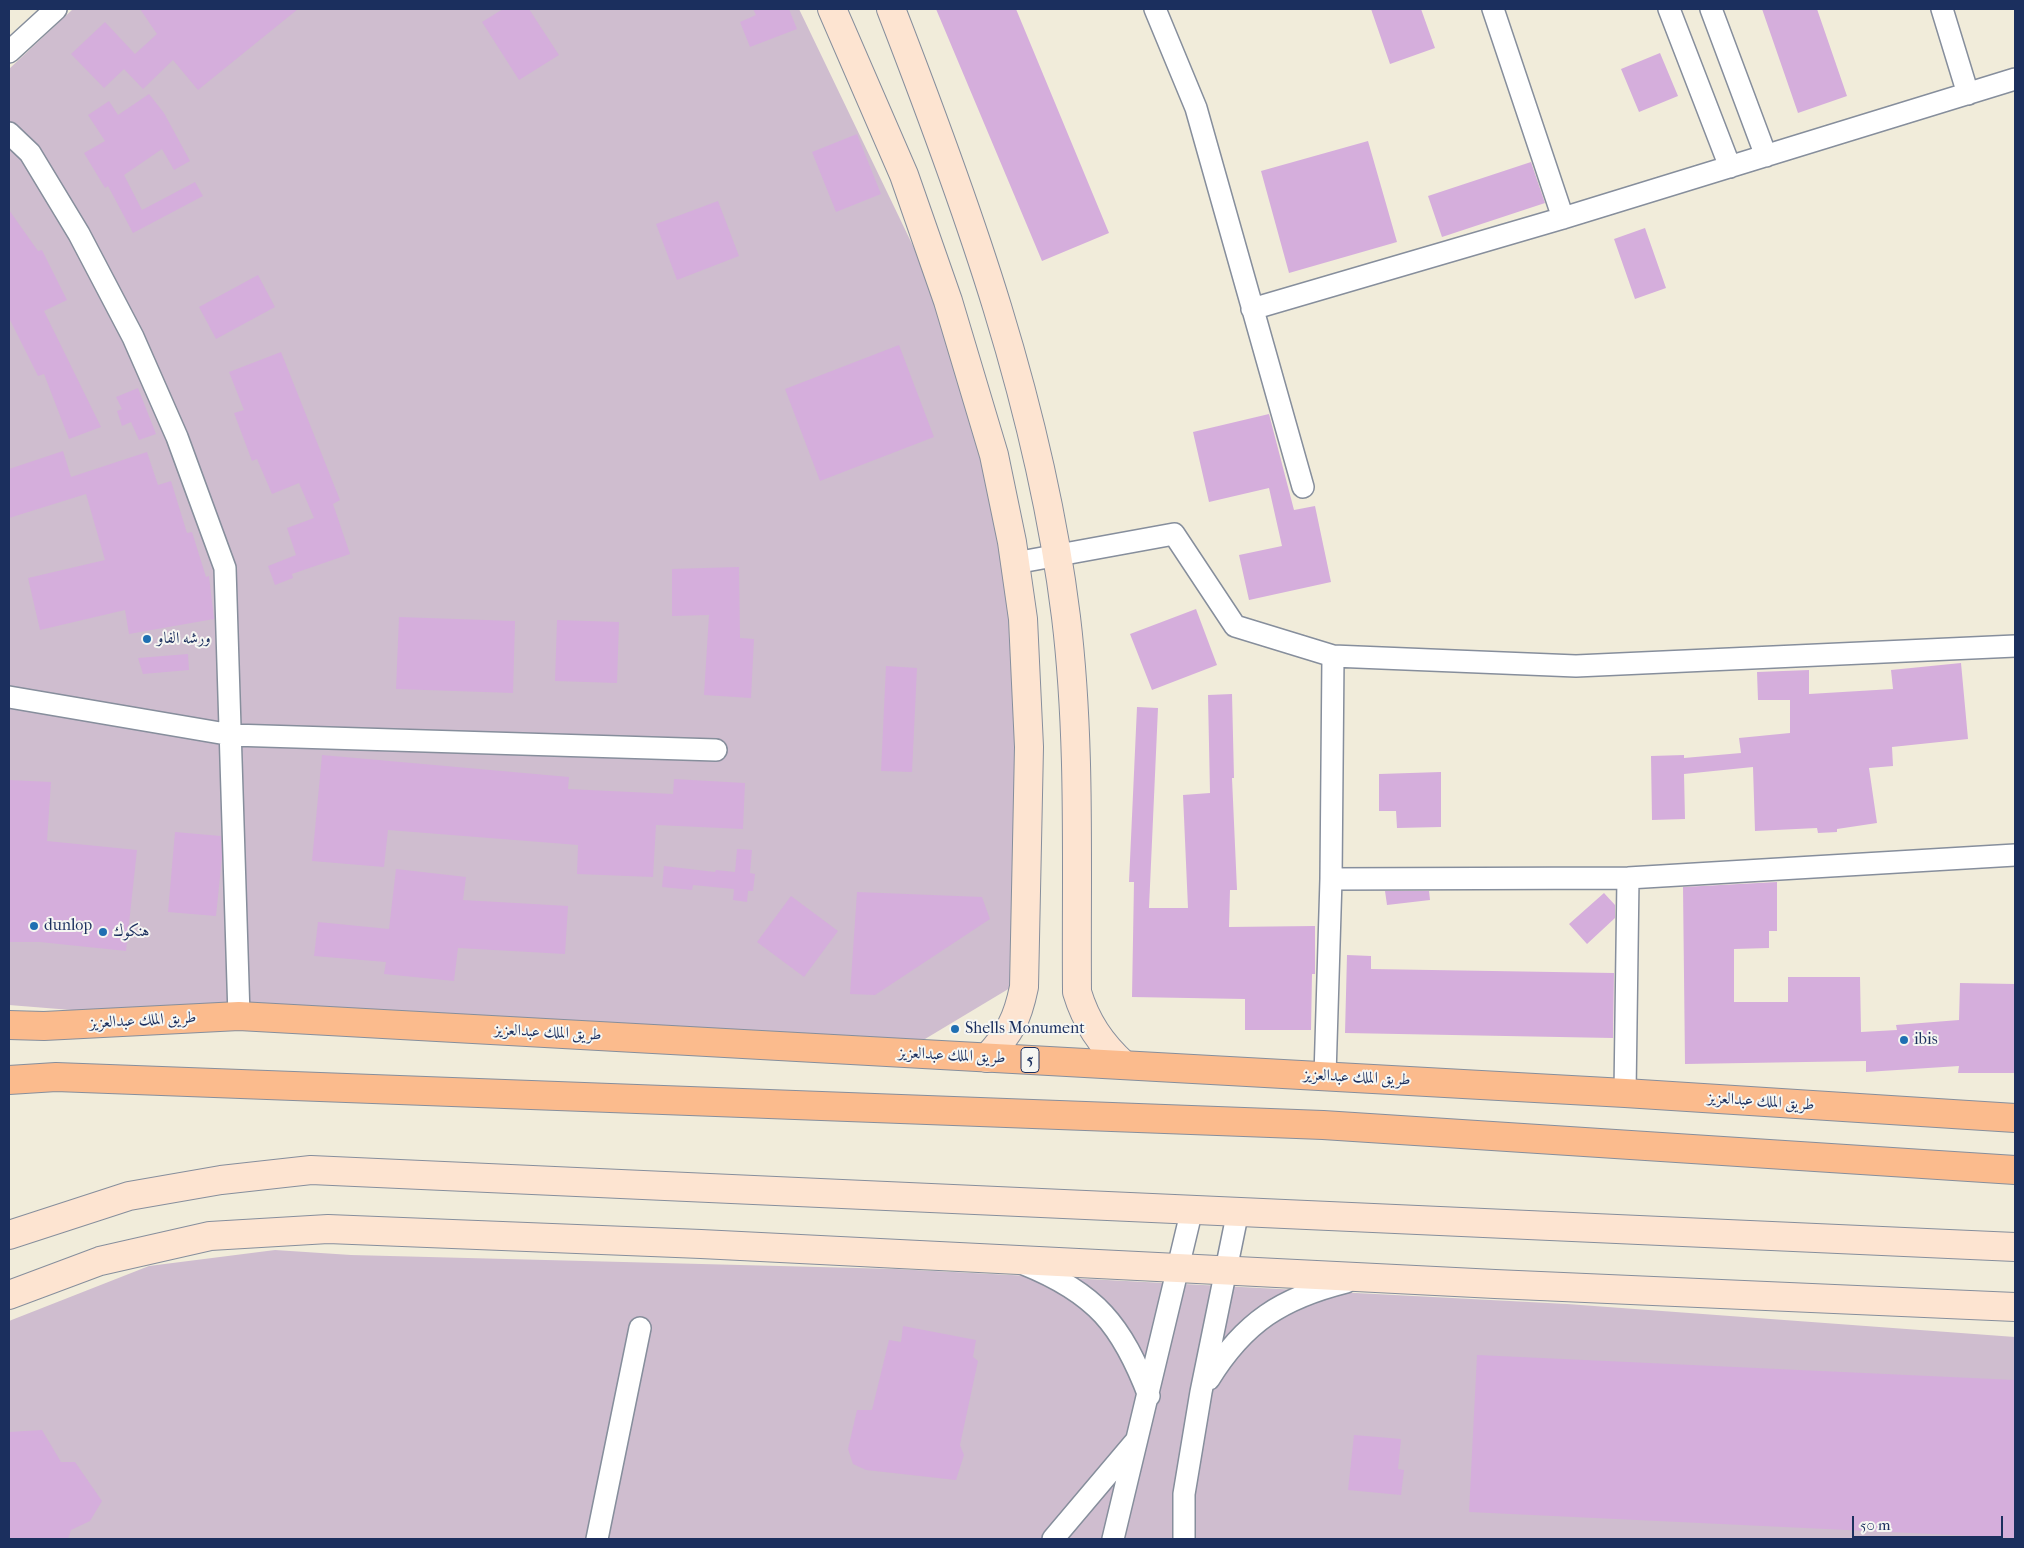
<!DOCTYPE html>
<html>
<head>
<meta charset="utf-8">
<style>
	body { margin:0 }
	#map { position:relative; width:2024px; height:1548px; overflow:hidden; background:#f1ecda; font-family:"IM FELL French Canon",serif }
	canvas { display:block }
	.frame { position:absolute; inset:0; border:10px solid #1b2f5e; pointer-events:none }
	.scale { position:absolute; left:1852px; top:1516px; width:151px; height:22px; box-sizing:border-box; border:2px solid #1b2f5e; border-top:0; padding-left:6px; font-size:15px; line-height:18px; white-space:nowrap; color:#1b2f5e; -webkit-text-stroke:4px #f6f6f2; paint-order:stroke }
</style>
</head>
<body>
<div id="map">
<canvas width="2024" height="1548"></canvas>
<div class="frame"></div>
<div class="scale">50 m</div>
</div>
<script>
const context = document.querySelector('canvas').getContext('2d');
context.lineJoin = 'round';
function fillPath(path, color) { context.fillStyle = color; context.fill(path, 'evenodd'); }
function strokePath(path, color, width, dash) { context.strokeStyle = color; context.lineWidth = width; context.lineCap = dash ? 'butt' : 'round'; context.setLineDash(dash || []); context.stroke(path); }
function label(font, color, halo, rows, align = 'center') {
  context.font = font + ' "IM FELL French Canon",Amiri,serif'; context.lineWidth = 4; context.setLineDash([]); context.textBaseline = 'middle'; context.strokeStyle = halo; context.fillStyle = color; for (const [text, x, y, turn = 0] of rows) {
    context.save(); context.translate(x, y); context.rotate((+turn || 0) * Math.PI / 180); context.textAlign = isNaN(turn) ? turn : align; if (halo) context.strokeText(text, 0, 0); context.fillText(text, 0, 0); context.restore();
  }
}
fillPath(new Path2D(`
	M73 9H799L951 325 1022 587 1042 823 1030 976 905 1051 358 1033 9 1005V69Z
	M275 1250 351 1255 896 1269 1567 1304 2015 1337V1539H9V1321L149 1266Z`), '#cfbdcf');
fillPath(new Path2D(`
	M140 9H298L198 90 173 60 143 89 124 69 104 88 71 54 105 22 135 54 157 34Z
	M503 9H529L559 55 519 80 482 22Z
	M753 9H789L797 29 750 47 740 22 756 15Z
	M936 9H1016L1109 233 1042 261Z
	M1371 9H1421L1435 48 1390 64Z
	M1762 9H1817L1847 96 1798 113Z
	M1660 53 1678 96 1639 112 1621 69Z
	M149 94 164 113 190 161 174 170 162 149 124 175 142 210 195 182 203 196 133 233 108 186 105 188 84 153 105 141 88 115 109 101 118 115Z
	M857 134 881 194 836 212 812 152Z
	M1368 141 1397 242 1289 273 1261 171Z
	M1531 162 1545 203 1442 237 1428 196Z
	M718 201 739 256 677 280 656 224Z
	M9 210 38 251 42 250 67 300 44 311 101 427 69 439 44 374 38 376 9 318Z
	M1645 228 1666 288 1635 299 1614 239Z
	M258 275 275 307 216 339 199 307Z
	M899 345 934 437 820 481 785 389Z
	M281 352 340 500 333 504 350 554 292 574 293 578 275 585 268 566 296 555 287 528 314 518 299 483 272 494 257 459 252 461 234 413 244 410 229 372Z
	M138 388 156 434 139 440 131 422 122 426 117 411 122 409 116 397Z
	M1269 414 1294 510 1315 506 1331 582 1249 600 1239 555 1282 546 1269 488 1209 502 1193 432Z
	M63 451 71 477 147 452 158 485 171 481 187 533 192 532 206 577 209 576 214 619 129 634 125 610 40 630 28 578 105 560 86 494 9 518V469Z
	M739 567 740 638 754 639 751 698 704 695 709 615 672 616V569Z
	M1196 609 1217 665 1152 690 1130 634Z
	M399 617 515 621 513 693 396 689Z
	M557 620 619 622 617 683 555 681Z
	M188 654 189 670 143 674 138 658Z
	M1961 663 1968 739 1892 747 1893 766 1869 768 1877 823 1837 829V832L1818 833 1817 828 1755 831 1753 767 1684 774 1685 819 1652 820 1651 756 1684 755V758L1741 753 1739 738 1790 733V700H1758L1757 672 1809 670V694L1893 689 1891 670Z
	M886 666 917 668 912 772 881 771Z
	M1232 694 1234 778H1232L1237 890H1230L1229 927 1315 926V974H1312L1311 1030H1245V999L1132 997 1134 882H1129L1137 707 1158 708 1149 908H1188L1183 795 1210 793 1208 695Z
	M322 755 569 777 568 789 673 794 674 779 745 783 743 829 656 825 653 877 577 874 578 845 388 830 384 867 312 861Z
	M1441 772V827L1397 828 1396 811H1379V774Z
	M9 780 51 782 47 841 137 850 126 951 40 942H9Z
	M175 832 221 836 222 857 216 916 168 912Z
	M737 849 752 850 750 873 755 874 753 891H748L747 902 733 900 734 889 693 885 692 890 662 887 664 866 715 872 716 870 735 872Z
	M396 869 466 877 463 900 568 906 565 954 458 948 454 981 384 974 386 962 314 956 318 922 389 929Z
	M1777 882V931H1769V948L1734 949V1002H1788V977H1860L1861 1032 1897 1030 1896 1025 1959 1020 1960 983 2015 984V1073H1958L1959 1066 1866 1072V1061L1685 1064 1683 887Z
	M1385 891H1429L1430 900 1387 905Z
	M857 892 982 897 990 919 875 995 850 994Z
	M1604 893 1615 905V918L1587 944 1569 924Z
	M791 896 838 931 804 977 757 942Z
	M1347 955 1371 956V969L1614 973 1613 1038 1345 1033Z
	M903 1326 976 1340 973 1357 978 1361 960 1445 964 1455 956 1480 866 1470 853 1464 848 1449 857 1410H872L889 1340 901 1342Z
	M1477 1355 2015 1380V1538L1469 1512Z
	M42 1430 61 1462H75L102 1501 90 1521 71 1530 68 1539H9V1432Z
	M1354 1435 1401 1439 1398 1469 1404 1470 1401 1495 1348 1490Z`), '#d5aedc');
const minor = new Path2D(`
	M1155 9 1196 108 1303 487
	M1493 9 1563 218
	M1669 9 1730 167
	M1711 9 1766 156
	M1942 9 1968 94
	M9 52 56 9
	M9 133 30 153 79 234 133 337 177 437 225 568 239 1016
	M1252 309 1563 218 2015 79
	M1015 563 1174 534 1235 626 1333 656 1331 879 1325 1076
	M1333 656 1576 666 2015 646
	M9 697 232 735 716 750
	M1331 879 1628 878 2015 855
	M1625 1093 1628 878
	M1024 1264C1096 1293 1122 1325 1149 1396
	M1209 1379C1244 1322 1282 1298 1346 1282
	M597 1539 640 1328
	M1053 1539 1135 1442
	M1113 1539 1192 1209
	M1184 1539V1494L1201 1392 1238 1211`);
const secondary = new Path2D(`
	M832 9 904 175 948 301 994 455 1012 542 1023 619 1029 747 1024 987C1017 1021 1010 1032 987 1058
	M891 9C967 205 1040 406 1066 617 1081 741 1076 867 1077 992 1086 1022 1101 1044 1124 1065
	M9 1235 129 1196 221 1180 311 1170 2015 1247
	M9 1295 100 1261 210 1236 328 1229 701 1244 1495 1284 2015 1307`);
const trunk = new Path2D(`
	M9 1025 44 1026 239 1016 1625 1093 2015 1118
	M9 1080 56 1077 1323 1125 2015 1170`);
strokePath(minor, '#868e9c', 24);
strokePath(secondary, '#868e9c', 30);
strokePath(trunk, '#868e9c', 30);
strokePath(minor, '#fff', 21);
strokePath(secondary, '#fde4d1', 28);
strokePath(trunk, '#fbbb8d', 28);
for (const [x, y, r, color] of [
	[147,639,5,"#1f6fb2"],
	[34,926,5,"#1f6fb2"],
	[103,932,5,"#1f6fb2"],
	[955,1029,5,"#1f6fb2"],
	[1904,1040,5,"#1f6fb2"]
]) { const dot = new Path2D(); dot.arc(x, y, r, 0, 2 * Math.PI); context.fillStyle = color; context.fill(dot); strokePath(dot, '#f6f6f2', 2); }
for (const [x, y, w] of [
	[1030,1060,18]
]) { const box = new Path2D(); box.roundRect(x - w / 2, y - 12.5, w, 25, 4); context.fillStyle = '#f6f6f2'; context.fill(box); strokePath(box, '#1b2f5e', 1); }
label('bold 15px', '#1b2f5e', null, [
	["5",1030,1060]
]);
label('16px', '#1b2f5e', '#f6f6f2', [
	["ورشه الفاو",157,639],
	["dunlop",44,926],
	["هنكوك",113,932],
	["Shells Monument",965,1029],
	["ibis",1914,1040]
], 'left');
label('16px', '#1b2f5e', '#f6f6f2', [
	["طريق الملك عبدالعزيز",143,1021,-3],
	["طريق الملك عبدالعزيز",548,1033,3],
	["طريق الملك عبدالعزيز",952,1056,3],
	["طريق الملك عبدالعزيز",1357,1078,3],
	["طريق الملك عبدالعزيز",1761,1102,4]
]);
</script>
</body>
</html>
